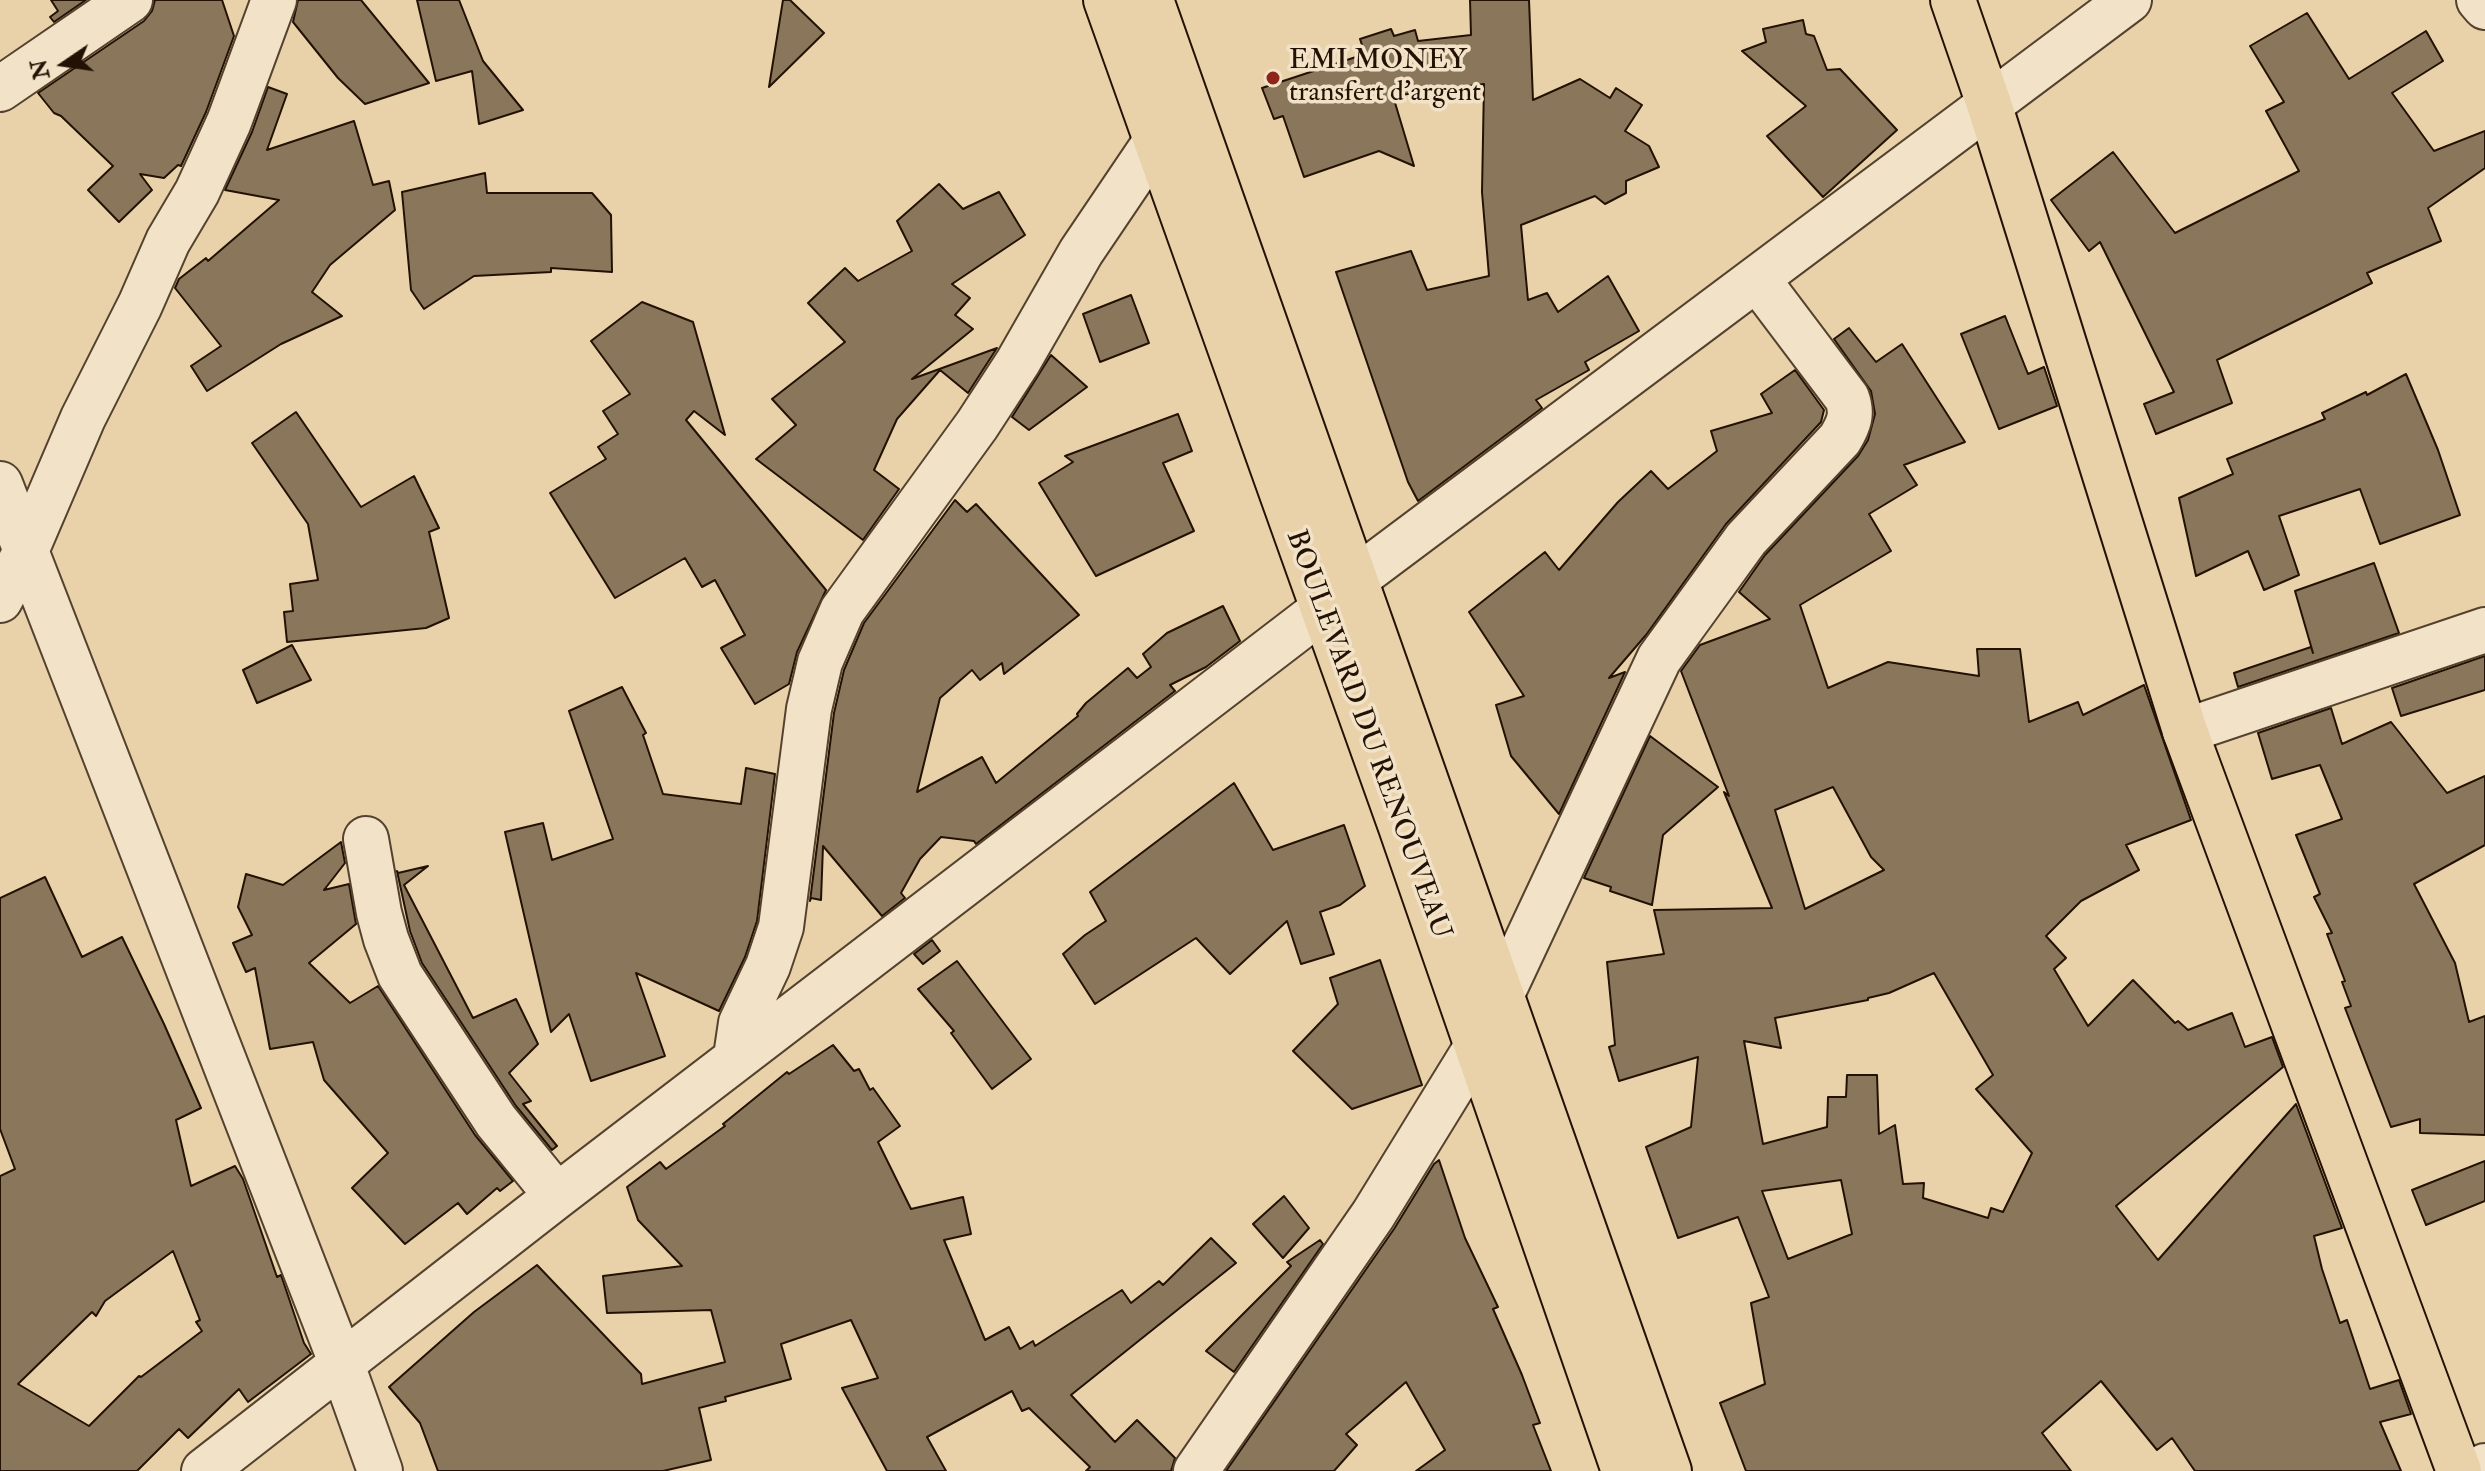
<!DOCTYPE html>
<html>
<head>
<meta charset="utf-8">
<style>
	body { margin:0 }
	#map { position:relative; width:2485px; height:1471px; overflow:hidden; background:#e9d2aa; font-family:"IM FELL Double Pica",serif }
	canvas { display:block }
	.north { position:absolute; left:24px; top:24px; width:80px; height:80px; -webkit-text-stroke:6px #f1e2c8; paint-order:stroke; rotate:257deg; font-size:22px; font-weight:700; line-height:32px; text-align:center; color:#231204 }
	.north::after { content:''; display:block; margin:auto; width:28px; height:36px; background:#231204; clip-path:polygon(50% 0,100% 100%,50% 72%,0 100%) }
</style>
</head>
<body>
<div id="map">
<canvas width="2485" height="1471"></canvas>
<div class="north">N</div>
</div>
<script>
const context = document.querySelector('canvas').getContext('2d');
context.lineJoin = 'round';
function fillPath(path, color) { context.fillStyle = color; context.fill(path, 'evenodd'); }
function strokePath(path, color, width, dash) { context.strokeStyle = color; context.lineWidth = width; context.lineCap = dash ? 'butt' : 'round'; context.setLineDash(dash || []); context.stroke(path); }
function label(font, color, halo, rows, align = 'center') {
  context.font = font + ' "IM FELL Double Pica",serif'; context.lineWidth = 7; context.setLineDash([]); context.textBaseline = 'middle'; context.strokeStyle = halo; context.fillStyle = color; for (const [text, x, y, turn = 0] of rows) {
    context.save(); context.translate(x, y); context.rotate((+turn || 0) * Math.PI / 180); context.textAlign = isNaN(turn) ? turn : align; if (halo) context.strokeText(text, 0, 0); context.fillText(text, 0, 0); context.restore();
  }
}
const building = new Path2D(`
	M51 0H86L54 22 50 17 58 11Z
	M155 0H222L234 36 206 112 181 166 178 165 164 178 140 174 152 190 119 222 88 190 113 166 61 116 54 113 38 93 144 21 152 11Z
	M298 0H361L429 83 365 104 338 78 293 22Z
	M417 0H459L483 61 523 110 479 124 472 71 436 81Z
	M783 0H790L824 33 769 87Z
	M1470 0H1529L1533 100 1580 79 1610 98 1616 88 1642 105 1625 131 1649 146 1659 167 1626 181V193L1605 204 1595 196 1521 225 1528 300 1547 293 1558 312 1608 276 1639 331 1585 362 1589 370 1536 400 1542 408 1418 501 1408 482 1336 272 1411 251 1427 290 1489 276 1482 192 1484 84 1393 96 1414 166 1379 151 1304 177 1283 116 1274 119 1262 88 1365 54 1360 39 1391 29 1394 36 1415 30 1418 41 1471 35Z
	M2307 13 2349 79 2426 31 2443 61 2392 93 2434 151 2485 131V168L2428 208 2441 241 2367 273 2372 283 2217 360 2232 403 2156 434 2144 404 2174 392 2100 242 2089 251 2051 200 2113 152 2175 233 2299 171 2266 111 2284 102 2250 46Z
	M1803 20 1806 34 1814 36 1827 70 1840 69 1897 130 1823 197 1767 136 1806 106 1742 51 1766 42 1763 29Z
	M268 87 287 94 267 150 354 121 373 185 389 181 395 210 330 265 312 292 342 316 281 344 207 391 191 366 221 346 175 288 179 279 206 258 208 261 279 200 225 190 252 132Z
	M485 173 487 193H592L611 215 612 272 551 268V272L474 276 424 309 411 290 402 192Z
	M939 184 963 209 999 192 1025 235 952 284 970 298 955 315 973 329 912 379 997 348 968 393 940 370 897 419 874 470 899 489 863 540 756 459 796 425 772 399 845 342 808 303 845 268 858 281 912 251 897 221Z
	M1131 295 1149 343 1100 362 1083 314Z
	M642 302 693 322 725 435 694 411 686 420 826 590 797 652 789 684 755 704 721 648 745 635 715 580 702 587 685 558 615 598 550 493 606 459 598 447 618 434 603 411 630 394 591 341Z
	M2005 316 2028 374 2044 367 2057 406 1999 429 1961 334Z
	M1849 328 1876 362 1902 344 1965 442 1904 465 1917 485 1869 514 1891 551 1800 605 1828 688 1888 662 1979 676 1977 649H2020L2029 722 2078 702 2083 715 2144 685 2191 820 2126 845 2139 870 2081 901 2046 936 2066 958 2054 969 2088 1026 2133 980 2175 1023 2178 1021 2188 1030 2232 1013 2245 1047 2272 1037 2283 1067 2116 1206 2158 1260 2296 1104 2342 1228 2314 1236 2322 1269 2340 1323 2347 1320 2370 1389 2399 1380 2411 1414 2380 1422 2401 1471H2195L2172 1438 2157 1450 2101 1381 2042 1433 2071 1471H1746L1720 1403 1765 1384 1751 1303 1769 1297 1738 1217 1678 1238 1646 1147 1691 1127 1698 1057 1619 1081 1609 1047 1615 1045 1607 962 1664 954 1654 910 1772 908 1724 792 1729 796 1681 671 1700 645 1770 619 1739 592 1765 555 1858 456 1868 440 1875 414 1871 391 1834 339ZM1833 787 1871 857 1884 870 1805 909 1775 810ZM1934 973 1993 1075 1976 1089 2032 1153 2003 1212 1991 1208 1988 1218 1923 1198 1924 1183 1903 1184 1895 1125 1879 1134 1877 1075H1847L1846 1097H1828L1827 1127 1763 1144 1744 1041 1781 1048 1775 1018 1868 1000V998L1889 993ZM1841 1180 1852 1234 1788 1259 1762 1191Z
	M1051 355 1087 387 1029 430 1012 417Z
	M1795 370 1824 410 1821 422 1726 524 1646 635 1609 678 1625 672 1559 814 1511 756 1496 705 1524 696 1469 612 1545 552 1559 570 1618 502 1651 471 1668 489 1717 451 1711 431 1772 413 1761 394Z
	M2406 374 2438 450 2460 515 2380 544 2360 489 2279 516 2299 575 2264 590 2248 551 2196 576 2179 498 2233 474 2227 459 2325 419 2322 413 2366 392 2367 395Z
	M296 412 361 507 414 476 439 528 429 532 449 618 426 628 287 642 284 612 293 611 290 584 318 580 308 524 252 443Z
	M1178 414 1192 451 1163 463 1194 531 1096 576 1039 483 1073 462 1065 456Z
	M955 500 967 512 976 504 1079 615 1004 674 1002 663 980 680 972 670 940 698 917 792 982 757 996 783 1078 716 1077 714 1086 703 1128 668 1137 678 1151 667 1143 654 1167 633 1223 606 1240 641 1206 667 1170 685 1175 691 976 844 974 841 941 837 920 859 901 893 905 898 882 916 823 846 821 900 811 898 810 901 834 713 844 670 864 623Z
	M2374 563 2399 633 2238 687 2234 673 2311 647 2313 653 2295 591Z
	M292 645 311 680 257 703 243 670Z
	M2485 656V690L2401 716 2392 688Z
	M622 687 646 733 643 735 663 794 741 804 746 768 775 774 757 921 745 957 719 1011 636 973 665 1056 591 1081 569 1014 551 1032 505 832 543 823 552 860 613 839 569 711Z
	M2331 708 2342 744 2391 722 2447 793 2485 776V845L2414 884 2455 963 2469 1022 2485 1016V1135L2420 1133V1119L2391 1127 2345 1008 2351 1006 2342 982 2345 981 2327 934 2332 933 2314 897 2320 894 2296 835 2342 819 2320 765 2272 779 2258 733Z
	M1650 736 1718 787 1663 835 1652 905 1610 891 1611 887 1584 878Z
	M1234 783 1273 850 1344 825 1365 886 1340 905 1320 912 1334 954 1301 964 1287 921 1230 974 1196 938 1095 1004 1063 954 1085 935 1106 921 1090 892Z
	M341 842 345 863 324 890 349 884 356 924 309 963 350 1003 378 986 475 1135 513 1181 500 1191 497 1188 467 1214 458 1203 405 1244 352 1188 388 1153 324 1080 313 1042 270 1049 255 968 246 972 233 943 252 935 238 907 246 874 283 885Z
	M428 866 404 885 473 1018 516 999 538 1044 509 1073 531 1101 523 1104 557 1146 552 1150 516 1106 422 963 410 931 397 871 398 873Z
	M45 877 82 957 122 937 164 1024 201 1108 176 1120 191 1186 235 1166 243 1179 277 1277 281 1275 304 1343 311 1354 248 1402 239 1389 188 1438 179 1429 137 1471H0V1176L15 1169 0 1129V898ZM173 1251 200 1320 196 1322 202 1331 141 1377 139 1376 89 1426 18 1384 92 1312 96 1316 105 1301Z
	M932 940 940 951 923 964 914 954Z
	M1380 960 1422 1085 1352 1109 1293 1051 1338 1004 1330 978Z
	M957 961 1031 1059 992 1089 951 1033 954 1031 918 989Z
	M833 1045 854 1071 859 1069 870 1090 873 1088 900 1126 878 1142 911 1209 963 1197 971 1234 944 1240 985 1340 1009 1327 1020 1349 1033 1341 1035 1346 1122 1290 1131 1303 1159 1281 1163 1285 1211 1238 1236 1263 1071 1395 1115 1442 1137 1420 1175 1458 1171 1471H1086L1090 1467 1029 1408 1022 1411 1012 1391 927 1437 946 1471H887L842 1388 878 1378 851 1320 781 1344 791 1379 725 1397 726 1401 699 1408 711 1460 663 1471H438L420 1423 389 1387 474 1312 537 1265 641 1374 642 1384 725 1362 711 1310 607 1313 603 1276 682 1266 638 1220 627 1187 660 1162 666 1169 725 1126 723 1124 787 1072 789 1074Z
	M1439 1160 1465 1238 1498 1307 1493 1309 1522 1375 1540 1423 1533 1425 1551 1471H1416L1445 1450 1406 1382 1346 1434 1357 1445 1334 1471H1226L1394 1229 1434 1164Z
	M2485 1161V1201L2426 1225 2412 1190Z
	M1284 1196 1309 1228 1283 1258 1253 1224Z
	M1320 1240 1323 1244 1234 1372 1206 1351 1291 1266 1287 1262Z`);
fillPath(building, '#8a765a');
strokePath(building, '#231204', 2);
const minor = new Path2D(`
	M2479 0 2485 7
	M0 89 130 0
	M0 484 341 1362 380 1471
	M0 600 26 551 83 418 140 305 168 241 197 192 229 122 274 0
	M2185 731 2485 630
	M366 839 379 913 386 939 400 975 496 1121 557 1196
	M1500 998 1659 659 1746 539 1840 439C1849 424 1853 414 1847 398L1758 280
	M736 1057 741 1023 768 966 781 927 809 709 820 662 842 611 977 425 1018 362 1081 252 1156 141
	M204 1471 557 1196 1322 610 1354 580 2129 0
	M1196 1471 1373 1215 1477 1046
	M2478 1471 2485 1466`);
const major = new Path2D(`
	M1106 0 1401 827 1624 1471
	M1151 0 1669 1471
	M1953 0 1990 107 2185 731 2459 1471`);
strokePath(minor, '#54422e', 48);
strokePath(major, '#231204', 48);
strokePath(minor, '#f1e2c8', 44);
strokePath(major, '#e9d2aa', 44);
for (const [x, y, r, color] of [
	[1273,78,8,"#8f2418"]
]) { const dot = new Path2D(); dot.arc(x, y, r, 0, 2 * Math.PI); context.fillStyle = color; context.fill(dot); strokePath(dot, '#f1e2c8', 3); }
label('28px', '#231204', '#f1e2c8', [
	["EMI MONEY",1289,62],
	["transfert d'argent",1289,94]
], 'left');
label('28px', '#231204', '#f1e2c8', [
	["BOULEVARD DU RENOUVEAU",1367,735,70]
]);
</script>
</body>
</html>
